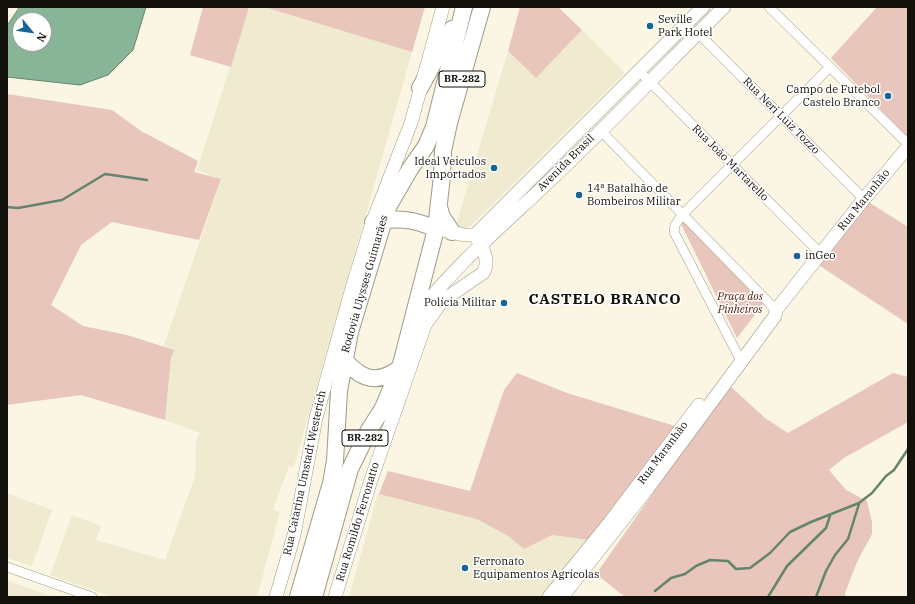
<!DOCTYPE html>
<html>
<head>
<meta charset="utf-8">
<style>
	body { margin:0 }
	#map { position:relative; width:915px; height:604px; overflow:hidden; background:#faf6e3; font-family:"IBM Plex Serif",serif }
	canvas { display:block }
	.frame { position:absolute; inset:0; border:8px solid #13110b; pointer-events:none }
	.north { position:absolute; left:12px; top:12px; width:40px; height:40px; box-sizing:border-box; background:#fff; border:1px solid #a1a09d; border-radius:50%; rotate:119deg; font-size:11px; font-weight:700; line-height:16px; text-align:center; color:#13110b }
	.north::after { content:''; display:block; margin:auto; width:14px; height:18px; background:#176597; clip-path:polygon(50% 0,100% 100%,50% 72%,0 100%) }
</style>
</head>
<body>
<div id="map">
<canvas width="915" height="604"></canvas>
<div class="frame"></div>
<div class="north">N</div>
</div>
<script>
const context = document.querySelector('canvas').getContext('2d');
context.lineJoin = 'round';
function fillPath(path, color) { context.fillStyle = color; context.fill(path, 'evenodd'); }
function strokePath(path, color, width, dash) { context.strokeStyle = color; context.lineWidth = width; context.lineCap = dash ? 'butt' : 'round'; context.setLineDash(dash || []); context.stroke(path); }
function label(font, color, halo, rows, align = 'center') {
  context.font = font + ' "IBM Plex Serif",serif'; context.lineWidth = 3; context.setLineDash([]); context.textBaseline = 'middle'; context.strokeStyle = halo; context.fillStyle = color; for (const [text, x, y, turn = 0] of rows) {
    context.save(); context.translate(x, y); context.rotate((+turn || 0) * Math.PI / 180); context.textAlign = isNaN(turn) ? turn : align; if (halo) context.strokeText(text, 0, 0); context.fillText(text, 0, 0); context.restore();
  }
}
fillPath(new Path2D(`
	M249 7H264L412 52 294 467 289 466 273 510 280 512 257 597H112L50 575 72 515 101 526 96 540 165 560 195 476 196 442 199 433 165 420 171 358 174 350 163 347 221 180 197 170Z
	M582 30 625 73 471 226 465 229 455 228 508 51 536 78Z
	M7 493 52 510 32 566 7 558Z
	M378 493 589 537 541 597H349Z
	M7 580 34 590 54 597H7Z`), '#f0ebd0');
fillPath(new Path2D(`
	M203 7H249L231 67 190 55Z
	M264 7H425L412 52Z
	M520 7H558L582 30 536 78 508 51Z
	M877 7H908V134L906 136 831 58Z
	M7 94 112 110 141 131 198 161 194 172 221 179 199 240 112 222 81 245 51 305 83 326 127 335 174 350 171 358 165 420 81 395 7 405Z
	M867 201 908 227V324L817 264Z
	M685 220 764 303 737 338 681 224Z
	M517 373 567 393 675 426 590 540 552 535 524 549 508 536 477 519 379 494 388 471 470 491 504 390Z
	M893 373 908 377V422L844 458 829 470 846 490 867 501 872 522V534L857 562 845 593 846 597H625L596 574 729 385 765 418 788 433Z`), '#e8c6bb');
const water = new Path2D(`
	M20 7H146L133 50 108 75 80 85 7 77V26ZM20 20H44V44H20Z`);
fillPath(water, '#88b598');
strokePath(water, '#65846e', 1);
strokePath(new Path2D(`
	M7 207 18 208 62 200 105 174 147 180
	M655 591 671 578 685 574 696 566 710 560 728 561 736 569 750 568 770 553 790 532 811 522 859 503 872 493 886 476 894 470 908 449
	M768 597 787 566 826 528 830 516
	M816 597 826 571 835 555 848 539 859 504`), '#65846e', 2.5);
const street = new Path2D(`
	M769 7 908 144
	M698 33 864 199
	M639 71 821 254
	M600 130 776 310
	M741 361 674 232 675 225 682 215 830 67
	M7 567 92 597`);
const secondary = new Path2D(`
	M443 230 464 235H475L703 7
	M415 317C452 269 497 230 542 188 604 130 664 67 724 7
	M276 597 294 535 316 418 352 288 372 223 411 123 443 7
	M335 597 371 480 425 325 442 301 483 273C491 261 482 246 475 235
	M549 597 610 522 699 405
	M562 597 648 488 775 316 776 310 864 199 908 147`);
const highway = new Path2D(`
	M420 88 452 29
	M439 207 442 217 452 232
	M373 222C396 217 414 219 436 229
	M340 354C356 376 374 388 400 368
	M298 597 331 483 335 461 339 391 350 332 388 207 410 169 426 146 434 127 464 7
	M314 597 350 469 369 430 383 408 400 368 436 229 442 176 443 151 449 123 482 7`);
strokePath(street, '#9e9a88', 10);
strokePath(secondary, '#9e9a88', 14);
strokePath(highway, '#9e9a88', 18);
strokePath(street, '#fff', 9);
strokePath(secondary, '#fff', 13);
strokePath(highway, '#fff', 16);
for (const [x, y, r, color] of [
	[650,26,4,"#176597"],
	[888,96,4,"#176597"],
	[494,168,4,"#176597"],
	[579,195,4,"#176597"],
	[797,256,4,"#176597"],
	[504,303,4,"#176597"],
	[465,568,4,"#176597"]
]) { const dot = new Path2D(); dot.arc(x, y, r, 0, 2 * Math.PI); context.fillStyle = color; context.fill(dot); strokePath(dot, '#fff', 1.5); }
for (const [x, y, w] of [
	[462,79,46],
	[365,438,46]
]) { const box = new Path2D(); box.roundRect(x - w / 2, y - 8, w, 16, 3); context.fillStyle = '#fff'; context.fill(box); strokePath(box, '#13110b', 1); }
label('bold 10px', '#13110b', null, [
	["BR-282",462,79],
	["BR-282",365,438]
]);
label('11px', '#13110b', '#fff', [
	["Seville",658,20],
	["Park Hotel",658,33],
	["Campo de Futebol",880,90,"right"],
	["Castelo Branco",880,103,"right"],
	["Ideal Veiculos",486,162,"right"],
	["Importados",486,175,"right"],
	["14ª Batalhão de",587,189],
	["Bombeiros Militar",587,202],
	["inGeo",805,256],
	["Polícia Militar",496,303,"right"],
	["Ferronato",473,562],
	["Equipamentos Agrícolas",473,575]
], 'left');
label('11px', '#13110b', '#fff', [
	["Rua Neri Luiz Tozzo",781,116,45],
	["Avenida Brasil",566,163,-45],
	["Rua João Martarello",730,163,45],
	["Rua Maranhão",864,200,-51],
	["Rodovia Ulysses Guimarães",365,284,-74],
	["Rua Maranhão",663,453,-53],
	["Rua Catarina Umstadt Westerich",305,473,-78],
	["Rua Romildo Ferronatto",358,522,-73]
]);
label('italic 11px', '#521701', '#fff', [
	["Praça dos",740,297],
	["Pinheiros",740,310]
]);
context.letterSpacing = '1px';
label('bold 15px', '#13110b', '#fff', [
	["CASTELO BRANCO",605,300]
]);
context.letterSpacing = '0px';
</script>
</body>
</html>
